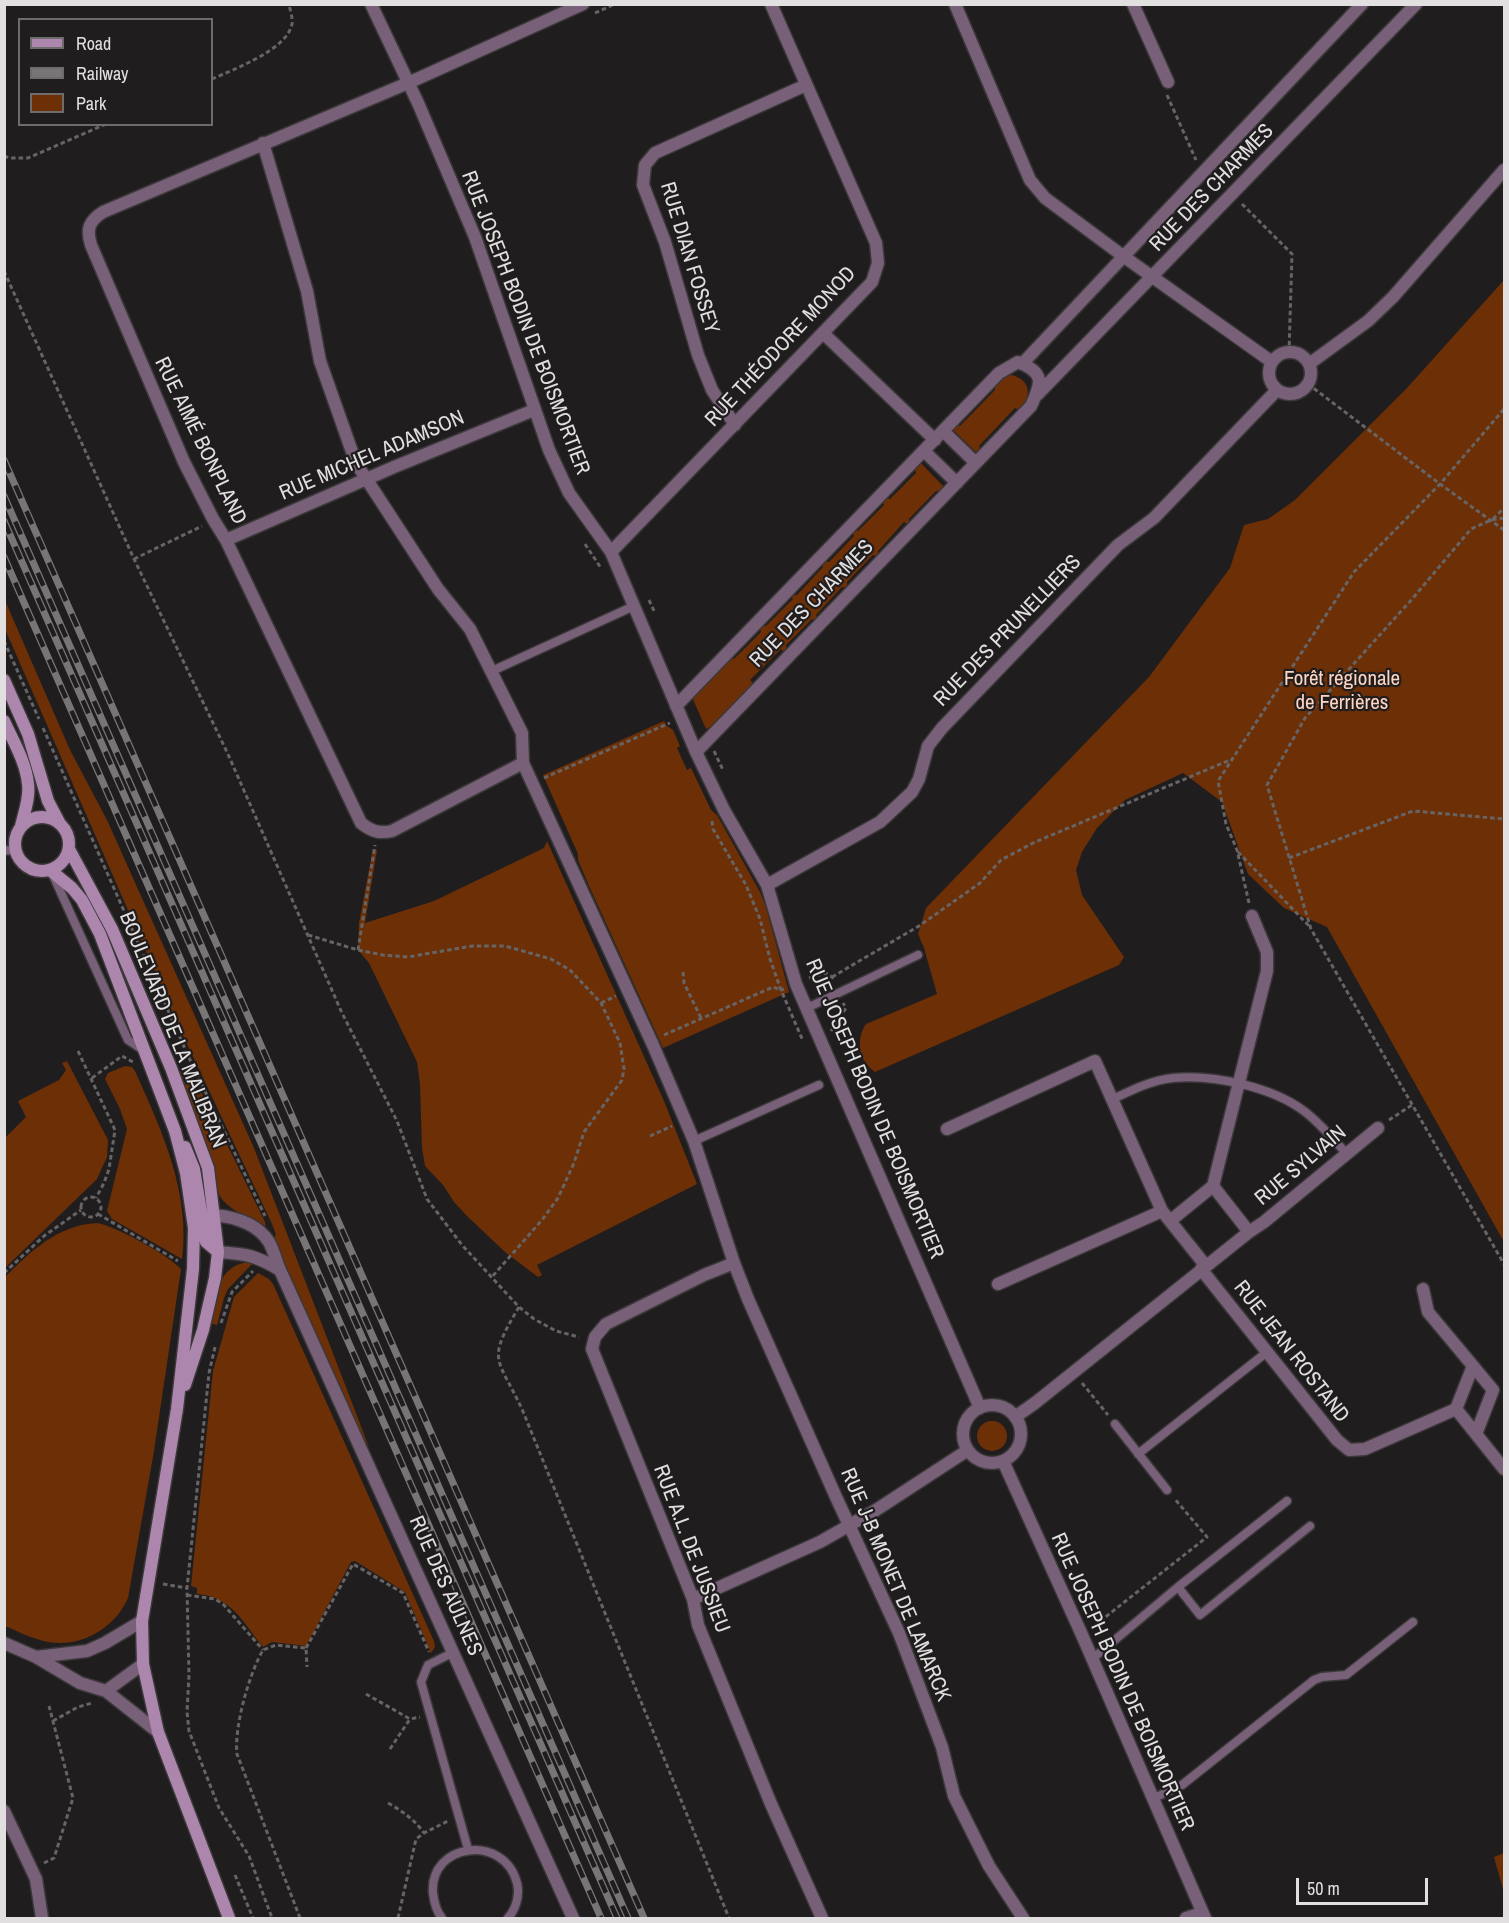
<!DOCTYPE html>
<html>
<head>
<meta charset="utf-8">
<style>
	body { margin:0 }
	#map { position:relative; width:1509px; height:1923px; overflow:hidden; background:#201d1e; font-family:"Archivo Narrow",sans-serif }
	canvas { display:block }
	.frame { position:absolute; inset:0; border:6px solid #e1dfe0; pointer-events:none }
	.legend { position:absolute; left:18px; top:18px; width:195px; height:108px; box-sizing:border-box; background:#201d1e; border:2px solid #6d6b6c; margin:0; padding:8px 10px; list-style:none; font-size:18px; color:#e1dfe0 }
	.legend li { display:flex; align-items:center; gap:12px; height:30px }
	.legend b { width:30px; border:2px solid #6d6b6c }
	.scale { position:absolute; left:1296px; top:1878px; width:132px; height:27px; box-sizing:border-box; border:3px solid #e1dfe0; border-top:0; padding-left:8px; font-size:18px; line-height:21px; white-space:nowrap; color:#e1dfe0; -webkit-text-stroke:4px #201d1e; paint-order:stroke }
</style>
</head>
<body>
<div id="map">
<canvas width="1509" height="1923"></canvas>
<div class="frame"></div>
<ul class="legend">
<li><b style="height:8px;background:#ac86ad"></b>Road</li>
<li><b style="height:8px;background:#787576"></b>Railway</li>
<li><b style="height:16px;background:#6d2f06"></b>Park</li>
</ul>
<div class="scale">50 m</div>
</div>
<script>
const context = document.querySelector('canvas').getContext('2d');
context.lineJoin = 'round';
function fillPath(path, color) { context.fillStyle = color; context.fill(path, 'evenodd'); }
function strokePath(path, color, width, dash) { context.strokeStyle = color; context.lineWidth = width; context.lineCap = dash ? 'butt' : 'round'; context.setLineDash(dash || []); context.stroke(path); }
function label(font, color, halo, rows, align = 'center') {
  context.font = font + ' "Archivo Narrow",sans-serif'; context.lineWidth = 4.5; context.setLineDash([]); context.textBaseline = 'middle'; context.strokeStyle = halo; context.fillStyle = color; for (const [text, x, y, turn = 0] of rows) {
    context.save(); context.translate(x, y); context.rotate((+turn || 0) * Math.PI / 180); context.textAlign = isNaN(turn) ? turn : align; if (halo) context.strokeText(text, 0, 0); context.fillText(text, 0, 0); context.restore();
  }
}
fillPath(new Path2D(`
	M1504 280V1242L1327 927 1284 908 1248 874 1222 802 1183 773 1125 800 1097 828 1082 852 1076 870 1082 895 1124 957 1119 965 875 1072C859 1061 855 1040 866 1024L937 994 924 948 918 934 926 908 1149 677 1230 568 1244 525 1268 519 1295 500 1407 388Z
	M1012 375C1032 381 1031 396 1020 410L1015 408 979 446 981 450 978 454 951 428 955 424 960 426 995 390 994 384 1004 376Z
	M919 461 945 488 940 492 936 491 909 519V525L904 522 878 551 879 557 873 555 847 582V588L842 587 816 615 818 620 816 621 812 619 786 645 787 651 784 652 781 649 750 680 755 685 714 726 706 729 692 697 729 657 734 659 761 632 759 626 761 625 766 626 793 599 790 595H797L823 567 821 562 823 561 829 562 854 536 851 531 853 529 858 531 884 505 882 499 884 497 890 499 916 473 914 467Z
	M4 598 70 750 107 820 254 1148 369 1447 358 1428 273 1238 276 1235 272 1224 180 1029 5 629Z
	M664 721 667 726 673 730 680 746 677 748 687 770 691 768 711 810 717 815 760 892 766 907 789 992 663 1048 589 886 578 860V854L543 775Z
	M547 841 664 1101 697 1184 537 1265 542 1275 538 1277 505 1252 466 1215 454 1202 443 1185 425 1166 422 1148 420 1084 417 1062 369 963 358 950 359 923 373 849 377 850 365 923 434 901 544 848Z
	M67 1061 108 1140 107 1157 97 1179 5 1268V1138L26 1117 18 1101 59 1080 66 1070 62 1063Z
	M125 1066 132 1067 135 1071C161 1129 191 1193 182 1259L112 1219 107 1211 127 1129 120 1109 105 1079 108 1073Z
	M188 1068 190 1069 265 1222 266 1230C251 1216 232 1213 221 1198 213 1186 213 1168 209 1154 201 1126 189 1099 179 1071Z
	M97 1223C116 1226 168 1255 181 1269L154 1451 128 1598C115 1628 81 1648 48 1642 33 1639 19 1632 5 1626V1277C31 1251 58 1225 97 1223Z
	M249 1262H254L228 1289 224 1298 217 1325 209 1323C216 1297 217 1265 249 1262Z
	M258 1273 269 1279 273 1284 434 1641 435 1647 431 1653 405 1592 355 1561 351 1562 306 1646 272 1642 263 1647C242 1621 232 1597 197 1594V1588L191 1586 213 1371 234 1297Z
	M977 1436a15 15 0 1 1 30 0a15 15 0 1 1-30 0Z
	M1504 1853V1893L1494 1857Z`), '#6d2f06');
const service = new Path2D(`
	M492 671 634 606
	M4 850 15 851
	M52 873 128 1040 143 1050
	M807 1008 918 955
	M1113 1099C1132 1090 1152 1080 1173 1078 1213 1074 1272 1087 1304 1111 1320 1123 1333 1139 1346 1153
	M694 1141 819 1085
	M1115 1424 1167 1490
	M1138 1454 1267 1352
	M1178 1587 1200 1615 1310 1526
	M454 1652 428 1665 421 1682 468 1849
	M1091 1660 1178 1587 1287 1501
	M1152 1799 1182 1785 1314 1680 1322 1677 1346 1675 1413 1622
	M442 1918C436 1911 434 1902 433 1893 429 1843 504 1833 517 1883 520 1895 516 1909 508 1918`);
const minor = new Path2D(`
	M371 4 418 103 475 237 549 450 569 493 611 552 696 752 724 810 767 885 796 984 980 1408
	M955 4 1030 180 1045 198 1123 256 1272 362
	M1133 4 1168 82
	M263 143 307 291 320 361 356 463 438 589 470 629 522 733 523 763 653 1045 694 1141 734 1263 748 1299 836 1497 899 1633 942 1747 954 1796 989 1866 1023 1918
	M823 333 935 440
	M1269 373a21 21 0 1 1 42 0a21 21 0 1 1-42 0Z
	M1022 364 1362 4
	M1309 364 1368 321 1393 297 1504 170
	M1037 395 1416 4
	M735 425 712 390 698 355 665 242 643 185 645 165 655 153 806 85
	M943 431 976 463
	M924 451 957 483
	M226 540 394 467 534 410
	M611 552 872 282 878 263 876 243 771 4
	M676 706 999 373 1018 362C1045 373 1042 382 1031 406L696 752
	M523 763 392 831C379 834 371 831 361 823L226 540 213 519 184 462 91 245C86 229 89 221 103 212L408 83 583 4
	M767 885 880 822 912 792 919 779 928 746 942 728 1118 545 1154 518 1277 390
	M947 1129 1095 1061 1162 1211 1170 1221
	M1213 1186 1267 971V952L1252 916
	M214 1215C235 1217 257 1223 269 1242 274 1251 276 1261 280 1270L573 1918
	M1249 1232 1264 1222 1378 1128
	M218 1252C246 1254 255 1255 280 1270
	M734 1263 704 1275 606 1324 595 1337 592 1349 693 1599 698 1625 771 1804 822 1918
	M1201 1269 1337 1440 1349 1450 1365 1449 1456 1409
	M998 1284 1162 1211
	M1423 1289 1428 1312 1493 1390 1476 1434
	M1473 1366 1456 1409 1504 1469
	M963 1434a29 29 0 1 1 58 0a29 29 0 1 1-58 0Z
	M1015 1417 1035 1403 1249 1232 1213 1186 1170 1221 1206 1266
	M1003 1461 1082 1635 1205 1918
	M693 1599 820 1542 876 1510 968 1450
	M4 1643 36 1657 80 1683 106 1691 158 1732
	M36 1657 87 1651 105 1643 142 1621
	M106 1691 143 1664
	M4 1811 36 1879 42 1918
	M1186 1918 1202 1913`);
const secondary = new Path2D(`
	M4 680 28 734 48 801 59 822
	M4 721C13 741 26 762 28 784 30 798 24 813 21 826
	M15 844a27 27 0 1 1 54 0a27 27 0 1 1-54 0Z
	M69 849 112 929 171 1068 208 1168 218 1252 215 1278 203 1330 185 1385
	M50 870 72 888 82 900 100 934 175 1131 186 1173 194 1228 193 1269 177 1409 142 1621 143 1664 158 1732 229 1918
	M185 1147 194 1169 206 1242 218 1252`);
strokePath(service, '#3b3839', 11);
strokePath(minor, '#3b3839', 15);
strokePath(secondary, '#3b3839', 15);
strokePath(new Path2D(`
	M595 13 615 4
	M212 79C234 69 287 50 292 24 293 18 290 10 289 4
	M1167 95 1196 160
	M4 156 9 158H28L106 124
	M1242 204 1292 254 1289 352
	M4 271 134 559 227 752 342 1013 397 1121 427 1199 462 1245 519 1307 534 1319 556 1331 579 1337
	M1308 384 1440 484 1504 530
	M1504 518 1491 520 1471 529 1413 598 1305 718 1267 785 1311 929 1504 1264
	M1493 519 1504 508
	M585 544 601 568
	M134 559 202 526
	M649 600 655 613
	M4 641 39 719
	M43 728 190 1060 265 1216
	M714 751 723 770
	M544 778 670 723
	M712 821 713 829 746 885 760 919 770 959 781 990 803 1041
	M1238 852 1310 927
	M1289 858 1413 811 1504 819
	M1249 903 1237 850 1226 824 1218 781 1354 572 1440 484 1504 409
	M308 935 358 950 383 955 408 957 472 946H505L551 959 570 970 601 1003 620 1043 624 1069 622 1080 584 1132 574 1163 558 1198 542 1220 491 1278
	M358 950 375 845
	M683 972 684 983 701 1018
	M832 977 919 926 980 883 1001 860 1035 842 1230 760
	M809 978 826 973 832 977 834 980
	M601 1003 616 996
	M831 1031 846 1008 843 1003
	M664 1035 773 987 781 990 784 989
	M78 1051 115 1130 109 1169 104 1183 96 1198
	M92 1078 122 1056 133 1062
	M1389 1120 1412 1105
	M650 1136 672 1126
	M81 1207a10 10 0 1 1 20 0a10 10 0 1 1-20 0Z
	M98 1214 178 1261
	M4 1273 44 1236 81 1210
	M519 1307C486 1362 497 1356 522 1409L729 1918
	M221 1323 232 1292 253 1271
	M215 1347 209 1373 187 1588 189 1675 187 1712 189 1731 219 1808 249 1856 272 1918
	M1082 1383 1108 1415
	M163 1584 187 1588
	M187 1595 215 1599 223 1604 263 1650
	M1094 1626 1207 1537 1174 1498
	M306 1648 353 1564 403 1593 429 1652
	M366 1694 410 1719 420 1717
	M53 1721 78 1707 92 1703
	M390 1749 410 1719
	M388 1803C402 1811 414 1819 424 1833
	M44 1863 54 1858 73 1798 49 1706
	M235 1875 253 1918
	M300 1918 237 1754C234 1727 249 1674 263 1650L276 1645 306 1648 307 1667
	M398 1918 416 1839 424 1833 448 1821`), '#676465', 3, [4.5, 3]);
strokePath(service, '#786079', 8);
strokePath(minor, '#786079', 12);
strokePath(secondary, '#ac86ad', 12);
const rail = new Path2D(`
	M4 460 644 1918
	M4 496 628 1918
	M4 521 617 1918
	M4 557 601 1918`);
strokePath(rail, '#787576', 7);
strokePath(rail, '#201d1e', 4.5, [14]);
label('21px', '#e1dfe0', '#201d1e', [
	["RUE DES CHARMES",1212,188,-46],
	["RUE DIAN FOSSEY",689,258,73],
	["RUE JOSEPH BODIN DE BOISMORTIER",525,323,69],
	["RUE THÉODORE MONOD",781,347,-47],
	["RUE AIMÉ BONPLAND",200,441,64],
	["RUE MICHEL ADAMSON",372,456,-23],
	["RUE DES CHARMES",812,604,-46],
	["RUE DES PRUNELLIERS",1008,631,-46],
	["BOULEVARD DE LA MALIBRAN",172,1030,68],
	["RUE JOSEPH BODIN DE BOISMORTIER",874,1109,67],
	["RUE SYLVAIN",1301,1166,-40],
	["RUE JEAN ROSTAND",1291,1352,52],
	["RUE A.L. DE JUSSIEU",691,1549,69],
	["RUE J-B MONET DE LAMARCK",895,1585,67],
	["RUE DES AULNES",445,1586,66],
	["RUE JOSEPH BODIN DE BOISMORTIER",1122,1682,66]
]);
label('21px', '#fed4c0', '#201d1e', [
	["Forêt régionale",1342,679],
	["de Ferrières",1342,703]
]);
</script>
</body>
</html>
